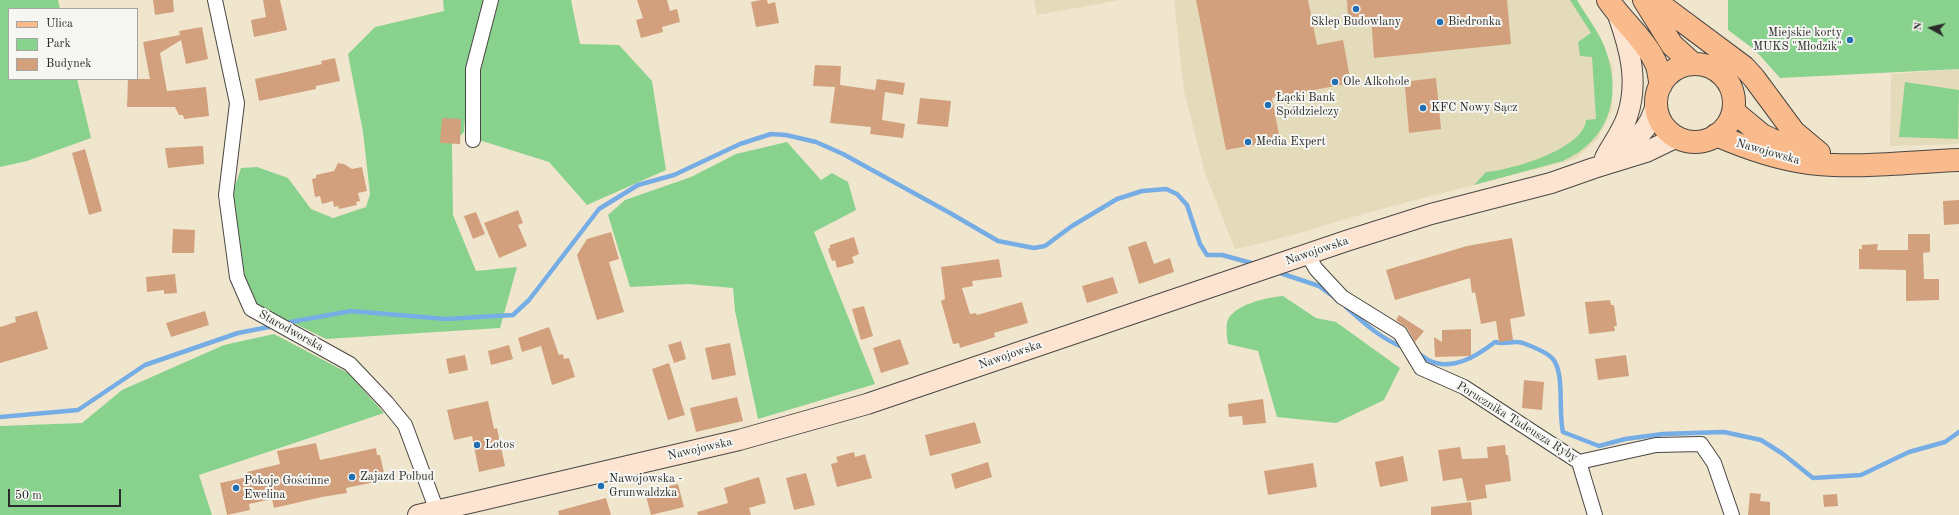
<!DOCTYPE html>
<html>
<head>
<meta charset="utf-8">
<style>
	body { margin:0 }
	#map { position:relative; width:1959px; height:515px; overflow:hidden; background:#f0e6ce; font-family:"Old Standard TT",serif }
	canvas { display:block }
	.legend { position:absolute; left:8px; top:8px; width:130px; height:72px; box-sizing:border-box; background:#f6f6f2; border:1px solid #a5a5a2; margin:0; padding:5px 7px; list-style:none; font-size:12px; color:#2b2b2b }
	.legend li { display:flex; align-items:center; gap:8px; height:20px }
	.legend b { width:20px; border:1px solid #a5a5a2 }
	.north { position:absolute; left:1911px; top:8px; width:40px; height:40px; -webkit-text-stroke:3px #f6f6f2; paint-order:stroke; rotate:278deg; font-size:11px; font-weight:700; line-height:16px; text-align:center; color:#2b2b2b }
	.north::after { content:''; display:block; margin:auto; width:14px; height:18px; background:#2b2b2b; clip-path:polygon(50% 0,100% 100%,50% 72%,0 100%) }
	.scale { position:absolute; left:8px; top:489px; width:113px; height:18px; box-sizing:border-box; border:2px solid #2b2b2b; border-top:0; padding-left:5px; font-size:12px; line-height:14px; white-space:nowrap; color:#2b2b2b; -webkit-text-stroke:3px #f6f6f2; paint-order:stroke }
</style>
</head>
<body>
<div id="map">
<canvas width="1959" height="515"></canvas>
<ul class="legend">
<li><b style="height:5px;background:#fabb8c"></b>Ulica</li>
<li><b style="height:11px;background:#89d28e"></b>Park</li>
<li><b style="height:11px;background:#d2a07d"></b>Budynek</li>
</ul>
<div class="north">N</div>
<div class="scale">50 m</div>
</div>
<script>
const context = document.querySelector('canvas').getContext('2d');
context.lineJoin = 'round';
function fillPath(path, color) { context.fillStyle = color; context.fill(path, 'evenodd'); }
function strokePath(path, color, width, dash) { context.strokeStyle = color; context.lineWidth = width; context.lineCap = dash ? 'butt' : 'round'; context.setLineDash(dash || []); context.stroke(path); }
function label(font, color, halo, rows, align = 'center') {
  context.font = font + ' "Old Standard TT",serif'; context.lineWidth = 4; context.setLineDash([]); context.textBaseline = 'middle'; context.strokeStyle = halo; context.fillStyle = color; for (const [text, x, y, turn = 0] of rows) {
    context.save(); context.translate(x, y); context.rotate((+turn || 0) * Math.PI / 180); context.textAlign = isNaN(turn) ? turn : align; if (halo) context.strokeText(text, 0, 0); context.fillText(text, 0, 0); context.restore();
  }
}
fillPath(new Path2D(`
	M1034 0H1120L1037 15Z
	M1174 0H1577L1595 31 1613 67 1612 110 1598 139 1575 159 1381 209 1271 241 1235 249 1205 173 1184 91Z
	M1959 69V144L1890 146 1891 74Z`), '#e4dbba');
fillPath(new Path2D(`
	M0 0H58L60 9H9V79H77L91 138 27 161 0 167Z
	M443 0H484L470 54 464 132 452 144 453 215 476 271 517 267 500 328 326 339 255 304 242 275 232 209 235 186 241 168 257 167 288 178 311 209 333 218 366 207 370 194 363 132 348 54 375 27 444 11Z
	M499 0H571L580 44 619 45 652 81 666 170 587 205 549 162 479 140C479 111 478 76 484 47 487 31 496 17 499 0Z
	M1570 0H1577C1585 14 1602 36 1606 51 1622 97 1609 140 1563 161L1474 185 1486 172C1511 170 1584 149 1586 120L1596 119 1592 57 1580 56 1578 42 1591 33Z
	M1728 0H1959V69L1780 78 1755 50 1728 30Z
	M1905 82 1959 90 1958 139 1899 137Z
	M787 142 821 180 832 173 848 182 856 210 814 232 875 384 758 419 735 311 733 288 688 284 630 287 608 215 625 200 691 177 736 154Z
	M1283 296 1316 318 1336 322 1400 368 1384 400 1336 423 1277 417 1258 351 1228 344C1227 338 1226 329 1227 323 1230 305 1269 297 1283 296Z
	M274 334 348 373 384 413 199 475 212 515H0V426L82 423 122 390 224 345Z`), '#89d28e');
strokePath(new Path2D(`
	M1277 272 1319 286 1334 297
	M1346 307C1364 323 1381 339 1405 348
	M285 323 351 311 446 319 513 315 529 300 599 209 638 185 674 175 740 144 771 134 786 135 816 142 843 154 950 213 998 241 1034 248 1045 246 1072 226 1117 199 1142 191 1166 189 1177 194 1187 205 1200 244 1207 255H1222L1255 264
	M1417 353C1421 354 1424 358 1428 360 1452 372 1477 356 1495 342 1504 345 1514 340 1523 343 1531 346 1547 352 1553 359 1565 374 1558 412 1563 432L1599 446 1625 439 1663 434 1724 432 1761 440 1783 454 1813 478 1861 475 1909 452 1945 442 1959 432
	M0 417 78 410 145 365 238 333 274 326`), '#77ade5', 4.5);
fillPath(new Path2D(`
	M153 0H173L174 12 155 15Z
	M263 0H280L287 30 254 37 251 20 266 17Z
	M637 0H667L670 11 677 9 680 22 662 27 663 32 641 38 636 20 643 18Z
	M761 0H767L768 4 775 2 779 23 756 27 751 2Z
	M1196 0H1308L1317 45 1343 40 1351 83 1272 98 1280 140 1226 150Z
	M1347 0H1507L1511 44 1374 58 1371 17 1348 19Z
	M202 27 208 59 186 64 181 40 160 53 167 91 206 87 209 116 184 119 183 115H179L175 107H127L128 79H150L143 42 180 35 179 31Z
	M335 58 340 81 316 86V89L259 101 255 79 322 64 321 61Z
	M815 65 841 66 840 85 875 90 877 79 905 83 903 95 885 92 882 120 905 124 903 138 870 134 871 127 830 123 835 87 813 86Z
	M1436 78 1441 129 1409 133 1405 87H1411V81Z
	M920 98 951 101 948 127 917 124Z
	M442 118 461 119 460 144 440 143Z
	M203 146 204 164 168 168 165 148Z
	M85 149 102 211 89 215 72 153Z
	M338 163 344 164 352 169 362 167 367 191 358 193 360 201 356 202 357 205 339 209 338 206 334 207 333 201 322 204 320 196 315 197 312 179 316 178V175L334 171Z
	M1959 200V224L1944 225 1943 201Z
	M518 210 523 223 518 225 527 246 499 258 484 223Z
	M476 212 485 234 473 239 464 216Z
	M173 229 195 230 194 253H172Z
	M611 232 619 259 609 262 624 312 597 320 577 255 587 239Z
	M1908 234H1930V252L1923 253 1924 279H1939V300L1906 301V270L1859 269V249H1862V245L1878 244 1877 250H1908Z
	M854 237 859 254 852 257 854 263 837 268 835 260 832 261 828 249 830 248V245Z
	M1512 238 1525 316 1510 319 1513 340 1499 342 1496 321 1481 324 1475 292 1472 293 1470 278 1395 300 1386 270 1467 246Z
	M1146 241 1154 264 1170 258 1174 272 1139 284 1128 247Z
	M999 259 1002 277 972 281 973 286 962 288 970 314 976 313 977 315 1022 302 1028 323 994 333 995 337 960 348 959 343 953 344 941 301 945 299 941 267Z
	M175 274 177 293 164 294V290L147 292 146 277Z
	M1113 277 1118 293 1087 303 1082 286Z
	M1610 300 1611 305H1614L1617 326H1614L1615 331 1589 334 1585 302Z
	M864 306 873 336 861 340 852 309Z
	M37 311 48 349 0 363V327L16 322 15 317Z
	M205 311 209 325 171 337 166 323Z
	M1399 315 1424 331 1415 342 1407 328 1396 320Z
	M549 327 559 355 563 354 564 359 569 358 575 377 552 385 541 346 522 352 518 338Z
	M1471 329V356L1435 357 1434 337 1442 342V330Z
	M900 339 909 364 881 373 873 348Z
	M681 341 686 359 674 363 668 345Z
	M730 343 736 375 712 380 705 348Z
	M509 345 513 359 491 365 488 351Z
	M465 355 468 370 449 374 446 359Z
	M1626 355 1629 376 1598 380 1595 359Z
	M669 363 685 415 668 420 652 369Z
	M1524 380 1544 382 1542 410 1522 408Z
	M737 397 743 421 696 432 690 408Z
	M1263 399 1266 423 1243 425 1242 416 1229 417 1228 404Z
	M488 401 494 429 497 428 505 466 479 472 472 436 454 440 447 410Z
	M975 422 981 443 930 456 925 435Z
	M316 443 320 460 376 448 377 455H380L385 477 374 479 375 482 346 488 347 493 322 497 274 508 272 499 249 504 250 510 227 515 220 483 248 477 247 472 280 464 277 451Z
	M1505 445 1506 455H1508L1511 481 1485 485 1487 498 1467 501 1462 478 1443 481 1438 450 1460 447 1462 459 1488 458 1487 447Z
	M854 452 855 457 865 454 872 478 837 487 831 464 838 462 836 457Z
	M1403 456 1408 481 1380 487 1375 462Z
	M988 462 992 477 955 489 951 474Z
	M1313 463 1317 487 1268 495 1264 471Z
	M806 473 815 505 794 510 786 478Z
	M759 477 766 503 749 508 751 515H698L697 512 728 503 724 488Z
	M678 484 684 507 651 515 645 492Z
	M1750 493 1761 494 1760 501 1770 502V515H1748Z
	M1837 494 1838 506 1824 507 1823 495Z
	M606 498 611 515H559L558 511Z
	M1471 502 1472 515H1431V507Z`), '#d2a07d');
const street = new Path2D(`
	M215 0 237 103 226 195 237 277 251 309 350 364 387 403 405 425 437 511
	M473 140V69L491 0
	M1307 254 1316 269 1342 297 1400 333 1421 368 1464 387 1579 462 1656 445 1701 444 1714 463 1732 515
	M1579 462 1595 515`);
const secondary = new Path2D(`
	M1608 156C1633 141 1648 135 1656 104
	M1605 158C1612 144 1622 132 1627 117 1639 82 1630 49 1618 15
	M418 515 739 440 867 404 1346 241 1431 214 1551 183 1594 168 1646 152 1677 137`);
const primary = new Path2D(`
	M1608 0C1623 22 1647 41 1657 66 1659 72 1659 79 1661 85
	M1644 0 1672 45 1693 64
	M1654 0 1744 67 1754 78 1794 132 1819 153
	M1656 103a39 39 0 1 1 78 0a39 39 0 1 1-78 0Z
	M1733 111 1762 135 1792 149
	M1716 135C1746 148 1777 159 1809 163 1856 169 1911 162 1959 160`);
strokePath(street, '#494743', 16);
strokePath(secondary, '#494743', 22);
strokePath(primary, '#494743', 24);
strokePath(street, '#fff', 14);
strokePath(secondary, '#fde4d1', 20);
strokePath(primary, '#fabb8c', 22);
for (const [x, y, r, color] of [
	[1356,9,4,"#1f6fb2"],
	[1440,22,4,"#1f6fb2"],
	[1850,40,4,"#1f6fb2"],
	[1335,82,4,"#1f6fb2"],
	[1268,105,4,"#1f6fb2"],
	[1423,108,4,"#1f6fb2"],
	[1248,142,4,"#1f6fb2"],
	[477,445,4,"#1f6fb2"],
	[352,477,4,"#1f6fb2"],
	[601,486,4,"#1f6fb2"],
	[236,488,4,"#1f6fb2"]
]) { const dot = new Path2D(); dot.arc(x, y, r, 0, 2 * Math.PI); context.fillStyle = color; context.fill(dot); strokePath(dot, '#f6f6f2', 1.5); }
label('12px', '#2b2b2b', '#f6f6f2', [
	["Sklep Budowlany",1356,22,"center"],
	["Biedronka",1448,22],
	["Miejskie korty",1842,33,"right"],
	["MUKS \"Młodzik\"",1842,47,"right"],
	["Ole Alkohole",1343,82],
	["Łącki Bank",1276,98],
	["Spółdzielczy",1276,112],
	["KFC Nowy Sącz",1431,108],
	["Media Expert",1256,142],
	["Lotos",485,445],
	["Zajazd Polbud",360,477],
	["Nawojowska -",609,479],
	["Grunwaldzka",609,493],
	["Pokoje Gościnne",244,481],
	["Ewelina",244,495]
], 'left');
label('12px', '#2b2b2b', '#f6f6f2', [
	["Nawojowska",1768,152,16],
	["Nawojowska",1317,251,-19],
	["Starodworska",291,331,29],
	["Nawojowska",1010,355,-19],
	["Porucznika Tadeusza Ryby",1517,422,32],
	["Nawojowska",700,449,-13]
]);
</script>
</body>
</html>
